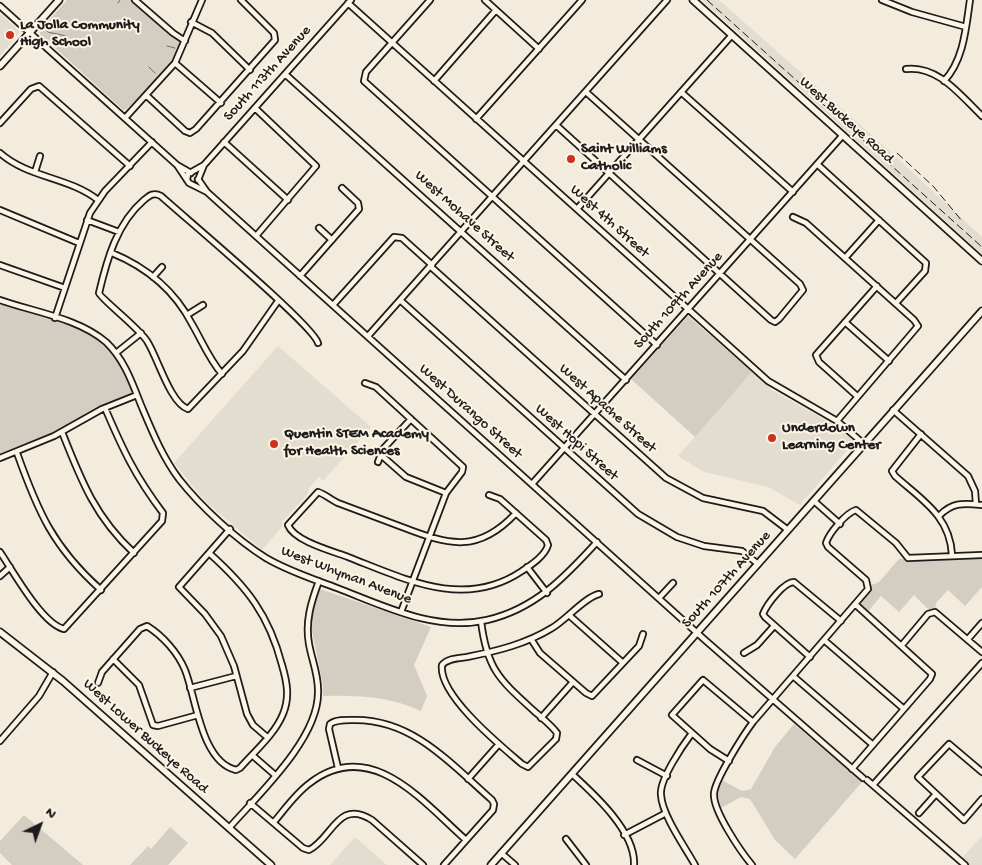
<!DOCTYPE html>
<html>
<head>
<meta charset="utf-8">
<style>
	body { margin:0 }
	#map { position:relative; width:982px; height:865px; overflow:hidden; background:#f3ecdd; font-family:"Gochi Hand",sans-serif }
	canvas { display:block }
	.north { position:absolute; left:15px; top:800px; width:50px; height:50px; -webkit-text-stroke:4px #fcf5e5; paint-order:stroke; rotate:42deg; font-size:14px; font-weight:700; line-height:20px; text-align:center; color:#1c1c1c }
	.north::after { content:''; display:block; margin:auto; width:18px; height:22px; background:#1c1c1c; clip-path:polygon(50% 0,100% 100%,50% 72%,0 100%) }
</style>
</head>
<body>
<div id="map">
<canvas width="982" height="865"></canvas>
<div class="north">N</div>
</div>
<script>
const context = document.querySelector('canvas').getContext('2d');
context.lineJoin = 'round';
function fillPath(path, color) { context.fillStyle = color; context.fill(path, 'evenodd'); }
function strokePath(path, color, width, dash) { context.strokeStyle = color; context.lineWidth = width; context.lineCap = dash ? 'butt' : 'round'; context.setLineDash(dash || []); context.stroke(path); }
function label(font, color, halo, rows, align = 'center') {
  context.font = font + ' "Gochi Hand",sans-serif'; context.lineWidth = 4; context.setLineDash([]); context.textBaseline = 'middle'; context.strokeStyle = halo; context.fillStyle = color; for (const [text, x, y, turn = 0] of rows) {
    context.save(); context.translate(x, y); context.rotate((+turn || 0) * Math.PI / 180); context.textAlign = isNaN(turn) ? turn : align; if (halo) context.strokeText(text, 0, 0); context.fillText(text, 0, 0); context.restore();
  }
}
fillPath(new Path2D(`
	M702 0H719L894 155 982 237V254Z
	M0 13 20 32 0 56Z
	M278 346 371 427 323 481 319 477 309 488 308 494 282 522V527L262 550 205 501 174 463Z
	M752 372 772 390 836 426 854 442 800 505 768 487 704 472 678 456Z
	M982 836V865H968L961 859Z
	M355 837 387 865H330Z`), '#e3ddcf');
fillPath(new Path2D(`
	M67 0H131L180 43C176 65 142 94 127 109L123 110 40 34V30Z
	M2 301C41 313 98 322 120 360 127 371 131 383 137 395L102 409 62 432 0 458V307Z
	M688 316 752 372 695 437 631 379Z
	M982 555V587L965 606 948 590 936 603 935 612H931L914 595 899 612 881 596 866 614 855 604 869 586 879 582 899 559Z
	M320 589 431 627 414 665 427 696 421 711C388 696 358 695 323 696V685L310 621Z
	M794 724 862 782 795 859 775 840 750 799 741 797 721 808 717 793 722 780 742 791 751 789 775 747Z
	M24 815 83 865H12L0 853V841Z
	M170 827 188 843 168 865H130L148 846 151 849Z`), '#d3cec1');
strokePath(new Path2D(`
	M118 3 120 0
	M45 29 48 32 66 36
	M167 46 175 48
	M149 67 155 73`), '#716e68', 1);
const minor = new Path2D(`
	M135 0 173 33 185 41
	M430 0 366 72 364 81 657 345
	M485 0 539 49
	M882 0 912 12 966 27
	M348 3 768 381 837 421 864 444
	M0 6 177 165 191 173
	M191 22 212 33 250 70
	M175 63 221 103
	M906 69C938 65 960 95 982 116
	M285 74 626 380
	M434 81 496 10
	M944 81C964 60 966 27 970 0
	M681 92 793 192
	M146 95 185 131 190 133 196 129 275 40 274 33 241 0
	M255 108 316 166 256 236
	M125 118 175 63 202 0
	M476 119 582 0
	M0 123 31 89 39 86 130 166
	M556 125 771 320 775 322 779 319 803 290 800 284 586 92
	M224 142 288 200
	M0 153C28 178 69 177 98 200
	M817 164 926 263 925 271 896 303
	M177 165 189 183 207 192
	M35 172 40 156
	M198 179 207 192 705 640 863 778
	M187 180 188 174 204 165 351 0
	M198 180 204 165
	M577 209 732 35
	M0 210 79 243
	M793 217 806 223 914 320 918 326 837 421
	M87 220 119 232
	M319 228 332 240
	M112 253C146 267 175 291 192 324 202 341 209 359 222 374
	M845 258 879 220
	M0 265 65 288
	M430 266 666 478 703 498 763 511 788 530
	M300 276 359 209 358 203 342 188
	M153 277 162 267
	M0 300C34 312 78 318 106 342 124 359 132 382 141 405 152 431 162 456 179 479 201 507 237 540 266 558 288 571 313 579 337 588 384 606 435 632 487 620 535 609 565 577 597 542
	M400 300 638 514 677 537 704 546 742 551 758 564
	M278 301 243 351 188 409C170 403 158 358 147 341 139 328 100 298 99 293 107 259 117 223 144 200 150 195 154 192 161 196 184 217 313 325 318 343
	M333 305 394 237 402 238 432 265
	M187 315 203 305
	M55 318 90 213 105 191 152 142
	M845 322 889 361
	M368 336 667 0
	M116 353 141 333
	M365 383 376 387 463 467 462 472 446 493 401 612
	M857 396 819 362 816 355 877 286
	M893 410 968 476 975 491 976 504
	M62 432C81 480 95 517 134 553
	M921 434 892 471 895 476C922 500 950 516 952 555
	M17 453C38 512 53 547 101 590
	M381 455 406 477 446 493
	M0 458 54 436 102 409 137 395
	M378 462 383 449 411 419
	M532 484 843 135
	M489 495 500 499 546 540 548 545C545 556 531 565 522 571 464 610 405 579 348 557 332 551 294 541 288 525L318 492C325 494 331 500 338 503 359 511 381 519 402 527 449 545 478 554 516 513
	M814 501 840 524
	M939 516C952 502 964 503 982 505
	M230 529 179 587 205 614 221 636 234 666 247 714 253 725 267 737
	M0 552C13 571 42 624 64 629L162 521 163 513C135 476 123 450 105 408
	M527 567 547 593
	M0 576 10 567
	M659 598 673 583
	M570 616 623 663
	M481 621C487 670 500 680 534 711 542 718 551 725 557 733L556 739 528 767 522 764C501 746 438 695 442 665 448 658 459 658 467 657 497 651 526 644 552 628 566 620 585 597 599 594
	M531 639 540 653 586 693 592 696 639 646 643 634
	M968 639 982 623
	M824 640 904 709
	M902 645 928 614 935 612 982 652
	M744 653 757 645 774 626
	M810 657 765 617 763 614C767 604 784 582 794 582L841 621
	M113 659 139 685 153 725 158 726 198 715
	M793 676 873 745
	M98 683 102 672 140 629 147 626C163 636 178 653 185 670 196 697 201 762 236 770L240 768C255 751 275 734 283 714 290 697 287 682 282 665 269 615 247 587 209 553
	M190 688 236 676
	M541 718 573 682
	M692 733C683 745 659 780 661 795 662 815 685 847 695 865
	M0 741 39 696 53 672
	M252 755 275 775
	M637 760 667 776
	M729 761 710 749 672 715 703 680 753 722
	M338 768 329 729 330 724C337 719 348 720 356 720 414 720 452 765 492 800L494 804 493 810 444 865
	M852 769 930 679 932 674 855 604
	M982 772 949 744 918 777 964 820 982 799
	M572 774C594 794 636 832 634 865
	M468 779 499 744
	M867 780 965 865
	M873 785 982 663
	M250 803 303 848 309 850C332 839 338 798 372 820L423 865
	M919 813 936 794
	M274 822C285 809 296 793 310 783 371 736 423 802 466 840
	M229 828C259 794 318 739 318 693 319 676 312 661 309 644 305 622 311 602 319 581
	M624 835 666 813
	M566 839 586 865
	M501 853 515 865
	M752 865C741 852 713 811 714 794 714 781 744 734 753 722L868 589 866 580 828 547 826 543C829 533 846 513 856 510L896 543 908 558 982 555`);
const major = new Path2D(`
	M693 0 982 261
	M0 66 59 0
	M0 632 63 681 271 865
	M491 865 982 311`);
strokePath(minor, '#1c1c1c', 8);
strokePath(major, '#1c1c1c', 9);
strokePath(minor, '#fcf5e5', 4.5);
strokePath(major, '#fcf5e5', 5.5);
strokePath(new Path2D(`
	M707 0 982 247
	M897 153 933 186 962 221`), '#1c1c1c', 1, [8, 4]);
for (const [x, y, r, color] of [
	[10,35,5,"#c8321e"],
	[571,159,5,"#c8321e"],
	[772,438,5,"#c8321e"],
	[274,444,5,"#c8321e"]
]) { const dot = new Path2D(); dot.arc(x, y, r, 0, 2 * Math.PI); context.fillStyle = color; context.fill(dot); strokePath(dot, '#fcf5e5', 2); }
label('bold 15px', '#1c1c1c', '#fcf5e5', [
	["La Jolla Community",20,26],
	["High School",20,43],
	["Saint Williams",581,150],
	["Catholic",581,167],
	["Underdown",782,429],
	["Learning Center",782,446],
	["Quentin STEM Academy",284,435],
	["for Health Sciences",284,452]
], 'left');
label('15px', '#1c1c1c', '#fcf5e5', [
	["South 113th Avenue",268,74,-48],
	["West Buckeye Road",846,121,42],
	["West Mohave Street",464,217,42],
	["West 4th Street",609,222,42],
	["South 109th Avenue",679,301,-48],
	["West Apache Street",607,409,42],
	["West Durango Street",470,412,42],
	["West Hopi Street",576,443,42],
	["West Whyman Avenue",346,576,21],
	["South 107th Avenue",727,580,-48],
	["West Lower Buckeye Road",145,737,42]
]);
</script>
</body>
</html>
